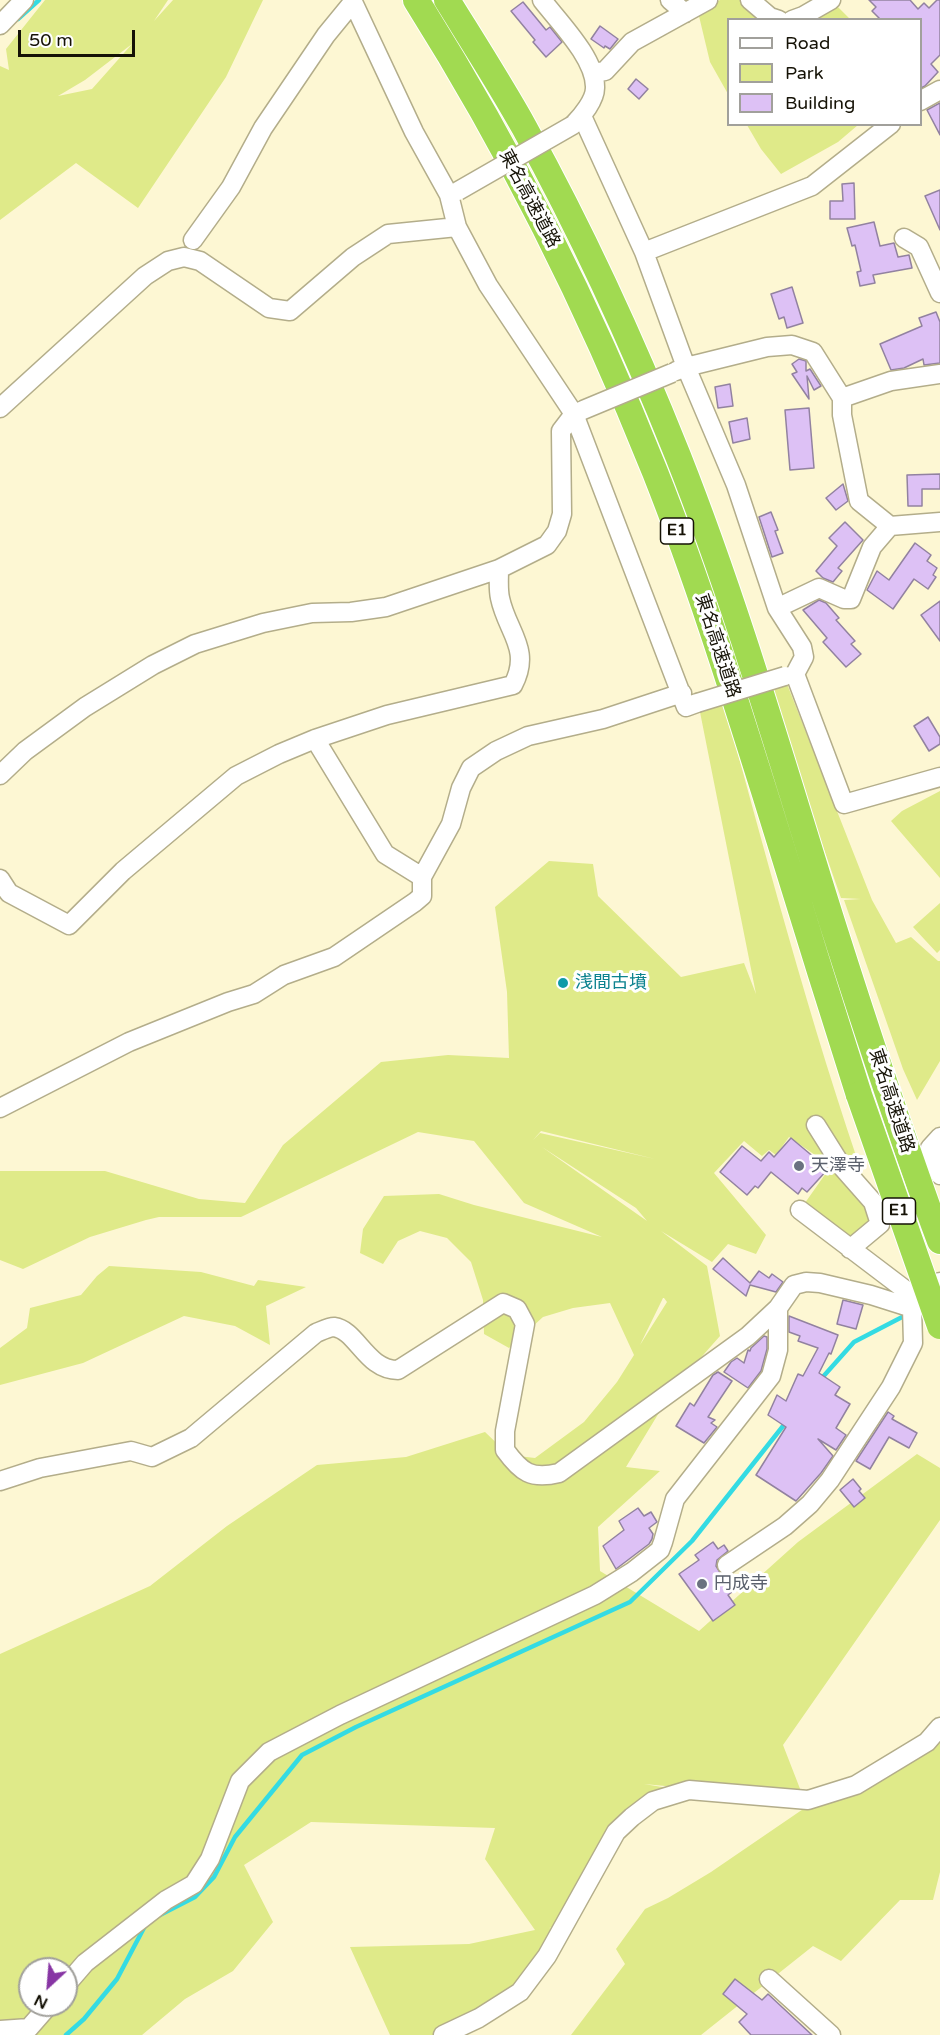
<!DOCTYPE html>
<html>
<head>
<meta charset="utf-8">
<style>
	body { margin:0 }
	#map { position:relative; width:940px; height:2035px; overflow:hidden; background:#fdf7d3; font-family:"Varela Round",sans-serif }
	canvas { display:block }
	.legend { position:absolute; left:727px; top:18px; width:195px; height:108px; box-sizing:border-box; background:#fff; border:2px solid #a1a09b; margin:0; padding:8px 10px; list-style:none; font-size:18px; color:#151206 }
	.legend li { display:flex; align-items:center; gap:12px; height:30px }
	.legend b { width:30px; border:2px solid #a1a09b }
	.north { position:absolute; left:18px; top:1957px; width:60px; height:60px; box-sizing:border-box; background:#fff; border:2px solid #a1a09b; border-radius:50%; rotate:206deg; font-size:16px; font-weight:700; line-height:24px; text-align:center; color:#151206 }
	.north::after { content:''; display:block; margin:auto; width:21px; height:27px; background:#8735a4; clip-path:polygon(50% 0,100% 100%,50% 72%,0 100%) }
	.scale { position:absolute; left:18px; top:30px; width:117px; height:27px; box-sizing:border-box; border:3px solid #151206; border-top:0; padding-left:8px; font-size:18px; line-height:21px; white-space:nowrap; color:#151206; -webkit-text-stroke:4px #fff; paint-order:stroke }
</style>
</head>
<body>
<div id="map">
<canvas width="940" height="2035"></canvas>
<ul class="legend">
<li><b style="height:8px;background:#fff"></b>Road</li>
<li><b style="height:16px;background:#dfea89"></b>Park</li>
<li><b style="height:16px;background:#ddc1f5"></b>Building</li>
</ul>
<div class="north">N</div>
<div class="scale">50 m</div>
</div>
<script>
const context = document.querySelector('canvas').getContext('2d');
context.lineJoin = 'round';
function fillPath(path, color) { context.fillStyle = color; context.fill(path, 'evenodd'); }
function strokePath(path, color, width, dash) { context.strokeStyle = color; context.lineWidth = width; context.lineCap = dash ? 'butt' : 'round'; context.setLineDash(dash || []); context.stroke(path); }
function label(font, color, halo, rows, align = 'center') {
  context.font = font + ' "Varela Round","Noto Sans JP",sans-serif'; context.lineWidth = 6; context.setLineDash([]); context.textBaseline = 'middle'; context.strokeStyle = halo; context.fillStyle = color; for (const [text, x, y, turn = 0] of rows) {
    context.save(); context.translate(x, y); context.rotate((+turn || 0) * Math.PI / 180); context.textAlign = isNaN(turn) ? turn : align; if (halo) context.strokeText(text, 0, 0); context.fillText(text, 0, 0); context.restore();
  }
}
fillPath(new Path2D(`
	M45 0H168L154 21 173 0H263L226 77 138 208 76 163 0 220V66L9 70 6 49ZM132 44 92 89 58 96 85 80Z
	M720 0H743L768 19 728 20V94L710 62 698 12Z
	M835 4 850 19 805 20Z
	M747 125H858L838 142 781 174 761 149Z
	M787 684 872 900 896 943 911 937 938 961H940V1061L917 1100 903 1069 844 900 861 899 841 898 767 687Z
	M724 703C772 878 818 1053 880 1224L846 1246 800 1210 831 1166 789 1137 776 1155 769 1150 762 1156 744 1141 714 1173 766 1235 756 1254 728 1244 712 1262 661 1231 707 1266 720 1336 674 1388 626 1467 660 1471 598 1527 600 1571 699 1631 798 1542 917 1454 940 1468V1520L783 1745 804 1799 644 1784 686 1791 616 1830 561 1926 549 1928 561 1930 520 1992 438 2035H390L350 1947 469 1944 535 1930 485 1859 495 1828 311 1822 244 1865 273 1922 233 1971 185 1999 142 2035H0V1654L150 1586 227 1526 317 1465 406 1457 485 1432 509 1455 535 1458 584 1422 617 1382 634 1355 610 1303 573 1308 543 1317 509 1348 484 1334 483 1300 471 1262 447 1238 420 1231 398 1241 383 1264 360 1253 363 1229 384 1196 439 1194 474 1205 602 1237 524 1203 474 1141 418 1132 241 1217H159L146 1220 90 1237 23 1269 0 1260V1171H105L199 1199 245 1203 283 1145 381 1062 448 1055 509 1058 507 992 495 907 549 861 593 864 598 896 681 977 744 963 756 994 700 712ZM541 1131 655 1159 540 1133 533 1140ZM542 1147 636 1208 647 1221ZM664 1298 667 1302 640 1345 663 1298ZM30 1969H66V2005H30Z
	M940 791V878L891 821 902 811Z
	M940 903V950L937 953 913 927Z
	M109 1266 201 1272 254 1286 258 1280 306 1287 266 1306 270 1345 235 1326 184 1316 83 1363 0 1385V1348L27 1328 30 1308 81 1295 97 1276Z
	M940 1727V1872L933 1900H900L841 1961 813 1946 701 2035H571L625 1964 616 1949 645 1909 668 1898 711 1872 812 1803Z`), '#dfea89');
strokePath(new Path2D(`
	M18 19 39 0
	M821 1379 854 1342 906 1315
	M158 1916 195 1897 214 1877 235 1837 302 1755 356 1727 630 1602 692 1541 787 1421
	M66 2035 84 2019 117 1979 146 1924`), '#34dbe3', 4.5);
const building = new Path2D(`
	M869 0H910L918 9 924 3 929 8 937 0H940V55L931 64 938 72 925 86 921 88V20H881L872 11 876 7Z
	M523 2 546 30 550 27 562 42 546 57 533 42 535 40 511 11Z
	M600 26 618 39 610 49 605 46 604 48 591 39Z
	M636 79 648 89 639 99 628 89Z
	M940 103V135L927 110Z
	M854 183 855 219H830V201H843L842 184Z
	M940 190V230L925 196Z
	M874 222 880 246 894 243 898 257 909 255 912 268 873 275 875 283 860 286 857 272 861 271 855 245 852 246 847 228Z
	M792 287 803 323 787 328 784 317 779 319 771 294Z
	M936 312 940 322V363L924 365 923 359 904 368 891 370 880 344 922 326 919 318Z
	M799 359 806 361V371L810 369 821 386 814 390 807 376 809 399 792 374 797 372 792 364Z
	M730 384 733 406 718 408 715 387Z
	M809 408 814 468 790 470 785 410Z
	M747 418 750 439 733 443 729 422Z
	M940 474V489H922V506H908L907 475Z
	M843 484 848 501 836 510 826 498Z
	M771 512 778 530 775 531 783 553 772 557 759 517Z
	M845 522 863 540 838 568 842 571 833 582 823 578 816 571 837 546 829 538Z
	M915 543 931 555 927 561 937 568 933 575 936 577 928 589 914 579 893 609 867 590 877 571 889 580Z
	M819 600 826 603 839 618 836 620 855 641 851 644 861 654 846 667 823 642 827 638 803 610Z
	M940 601V641L921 615Z
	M928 717 940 737V744L929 751 914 726Z
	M791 1138 828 1169 807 1192 802 1188 798 1194 771 1172 758 1188 755 1186 747 1195 720 1172 742 1146 761 1161 769 1152 774 1157Z
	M723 1258 750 1283 759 1271 769 1278 772 1274 783 1282 776 1292 750 1285 746 1296 713 1269Z
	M843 1300 863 1305 856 1329 837 1324Z
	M789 1316 838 1335 831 1354 829 1353 819 1373 840 1387 835 1395 850 1404 836 1428 846 1435 836 1450 818 1439 833 1456 821 1473 796 1501 756 1475 786 1427 768 1415 777 1395 786 1401 798 1374 803 1376 818 1348 798 1341 800 1336 789 1332Z
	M764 1336 767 1337V1349L761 1371 748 1388 724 1372 731 1362 737 1358 744 1363 748 1350 750 1351 751 1348Z
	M718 1372 732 1381 708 1417 715 1420 711 1423 717 1427 704 1443 676 1426 690 1403 694 1406 713 1375Z
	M888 1412 894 1416 892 1419 917 1433 909 1448 889 1437 870 1469 856 1461Z
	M853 1479 861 1489 859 1491 865 1498 854 1507 840 1490Z
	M638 1508 644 1516 651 1512 657 1522 649 1528 653 1534 652 1539 649 1544 616 1569 603 1546 624 1530 619 1521Z
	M713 1542 718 1549 724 1545 728 1551 717 1560 716 1566 732 1592 728 1595 735 1605 713 1621 679 1574 699 1560 695 1555Z
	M735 1979 762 2000 768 1994 812 2035H751L739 2022 747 2014 723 1994Z`);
fillPath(building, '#ddc1f5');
strokePath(building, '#9282a0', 1.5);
const minor = new Path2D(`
	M542 0C559 22 596 59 595 88 595 100 582 116 574 124
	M670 0 685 13
	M750 0 770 17 779 20
	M792 20 803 16 831 0
	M0 25 24 0
	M593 73 605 71 632 42 708 0
	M920 101 940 90
	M582 116 644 252 686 367 736 485 777 608 802 647 804 657 795 674 844 804 940 777
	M904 238 919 247 940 293
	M193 240 231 187 263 128 326 35 353 2 414 132 449 195 457 227 488 285 574 414 686 707 697 703
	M644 252 812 186 891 124
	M676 371 686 367 767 347 792 345 813 352 842 398 891 381 940 374
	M842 398V415L859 501 890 526
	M0 408 145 276 168 261 184 257 200 261 269 308 290 311 353 257 388 234 457 227
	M777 608 819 588 844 599H851L872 547 890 526 940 522
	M315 739 385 854 422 877
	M0 775 25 751 85 707 153 665 195 644 263 623 312 613 351 612 386 607 499 569 547 545 557 531 562 514 561 431 574 414 581 411
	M0 879 9 893 69 925 123 871 236 776 279 754 315 739 387 715 513 685C532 649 507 632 500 598 498 589 499 579 499 569
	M0 1108 129 1042 228 1002 254 994 284 975 334 957 415 902 422 896V877L451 824 461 788 471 768 496 751 528 736 603 719 682 693
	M816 1125 843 1168 873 1202 880 1224 850 1249
	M940 1137 930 1148 940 1175
	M800 1210 920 1301
	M0 1481 40 1468 131 1451 152 1457 191 1438 316 1333C321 1331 329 1327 334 1327 357 1330 366 1370 398 1370L503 1303 517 1309 525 1324 505 1431V1450C521 1472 531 1480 559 1473L748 1336 778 1308 794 1285 806 1282 820 1283 871 1295 912 1308
	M727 1565 785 1526 810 1504 830 1480 891 1387 913 1343 912 1308 940 1282
	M769 1979 831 2035
	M66 1985 85 1963 166 1900 194 1884 210 1859 240 1781 269 1752 340 1715 595 1595 632 1572 660 1550 663 1542 675 1499 771 1376 778 1350V1308
	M0 2030 29 2028 49 2005
	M443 2035 479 2018 520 1992 547 1956 616 1832 632 1817 653 1801 689 1790 808 1800 856 1785 927 1742 940 1727`);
const highway = new Path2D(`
	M416 0C510 149 590 309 655 472 697 578 731 686 765 794 796 894 827 995 859 1095
	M447 0C473 42 500 84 524 127 582 232 633 343 678 456 738 608 783 766 832 922 866 1029 901 1136 940 1241`);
strokePath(minor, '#b3ad8a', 21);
strokePath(highway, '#fff', 28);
strokePath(minor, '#fff', 18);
strokePath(highway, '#a1da51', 26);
const minorBridge = new Path2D(`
	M458 191 573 125
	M583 410 672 373
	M697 703 785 676`);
const highwayBridge = new Path2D(`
	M859 1095 940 1326`);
strokePath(minorBridge, '#b3ad8a', 21, []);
strokePath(highwayBridge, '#fff', 28, []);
strokePath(minorBridge, '#fff', 18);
strokePath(highwayBridge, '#a1da51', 26);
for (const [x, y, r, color] of [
	[563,983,6,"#0f9aa8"],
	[799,1166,6,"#6b7280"],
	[702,1584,6,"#6b7280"]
]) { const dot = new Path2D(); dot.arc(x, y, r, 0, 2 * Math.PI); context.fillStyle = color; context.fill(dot); strokePath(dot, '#fff', 2); }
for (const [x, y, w] of [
	[677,531,33],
	[899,1211,33]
]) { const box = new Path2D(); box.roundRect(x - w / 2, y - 13, w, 26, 4.5); context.fillStyle = '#fff'; context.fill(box); strokePath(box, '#151206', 1.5); }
label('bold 16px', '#151206', null, [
	["E1",677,531],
	["E1",899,1211]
]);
label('18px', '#151206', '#fff', [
	["東名高速道路",529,199,62],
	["東名高速道路",717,646,72],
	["東名高速道路",891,1101,72]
]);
label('18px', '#0d838f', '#fff', [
	["浅間古墳",575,983]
], 'left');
label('18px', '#5b616d', '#fff', [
	["天澤寺",811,1166],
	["円成寺",714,1584]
], 'left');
</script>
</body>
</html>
